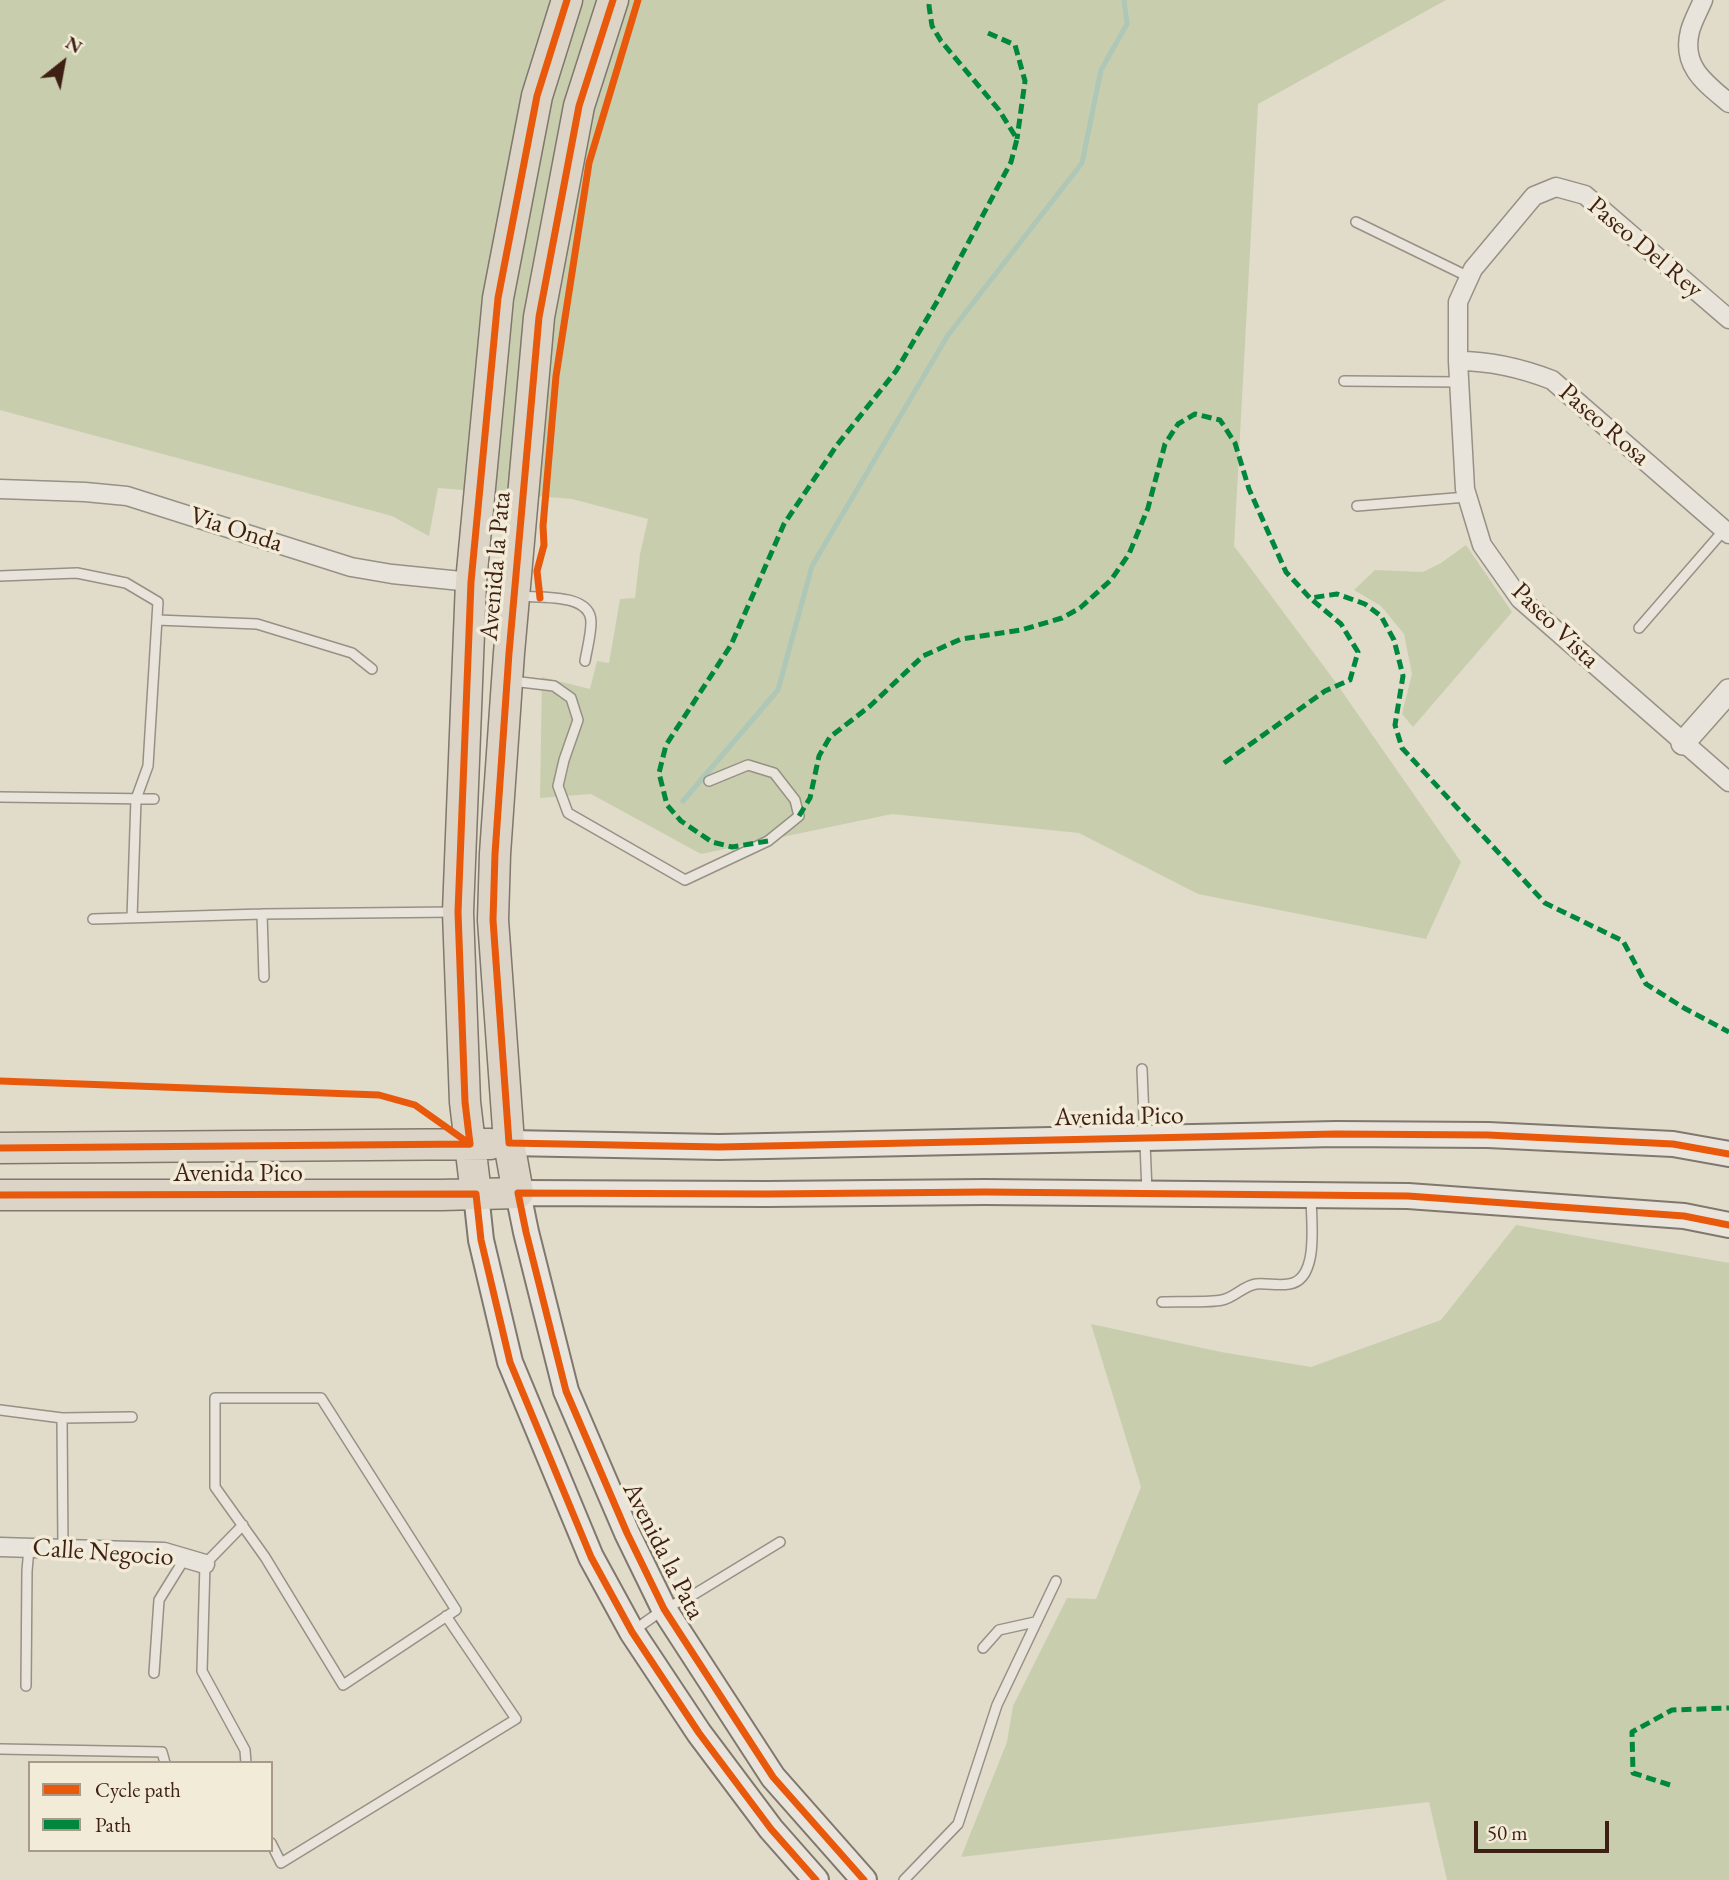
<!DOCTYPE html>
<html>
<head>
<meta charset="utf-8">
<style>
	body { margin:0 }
	#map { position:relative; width:1729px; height:1880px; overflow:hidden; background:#e1dbca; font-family:"EB Garamond",serif }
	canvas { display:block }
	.legend { position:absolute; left:28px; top:1761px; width:245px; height:91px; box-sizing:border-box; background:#f1ebd7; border:2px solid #a99989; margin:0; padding:9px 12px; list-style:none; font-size:21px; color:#3e1f13 }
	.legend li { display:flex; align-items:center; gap:14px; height:35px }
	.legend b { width:35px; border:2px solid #a99989 }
	.north { position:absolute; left:28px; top:28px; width:70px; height:70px; -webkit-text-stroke:5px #f1ebd7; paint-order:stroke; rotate:31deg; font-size:19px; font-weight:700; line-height:28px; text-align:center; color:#3e1f13 }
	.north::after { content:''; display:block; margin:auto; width:24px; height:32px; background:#3e1f13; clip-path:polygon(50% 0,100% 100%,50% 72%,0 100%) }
	.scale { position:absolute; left:1474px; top:1821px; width:135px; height:32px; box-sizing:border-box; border:4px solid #3e1f13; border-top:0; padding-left:9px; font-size:21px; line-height:24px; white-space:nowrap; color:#3e1f13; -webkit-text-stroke:5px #f1ebd7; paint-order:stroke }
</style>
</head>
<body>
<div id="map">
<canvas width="1729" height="1880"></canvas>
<ul class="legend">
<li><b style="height:9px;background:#e8590c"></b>Cycle path</li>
<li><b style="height:9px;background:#00873e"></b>Path</li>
</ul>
<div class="north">N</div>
<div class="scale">50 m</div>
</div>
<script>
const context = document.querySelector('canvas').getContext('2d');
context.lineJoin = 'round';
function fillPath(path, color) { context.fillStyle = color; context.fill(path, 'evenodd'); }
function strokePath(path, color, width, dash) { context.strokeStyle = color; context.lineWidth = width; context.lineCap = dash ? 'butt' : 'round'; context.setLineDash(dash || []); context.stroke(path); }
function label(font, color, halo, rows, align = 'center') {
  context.font = font + ' "EB Garamond",serif'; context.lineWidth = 7; context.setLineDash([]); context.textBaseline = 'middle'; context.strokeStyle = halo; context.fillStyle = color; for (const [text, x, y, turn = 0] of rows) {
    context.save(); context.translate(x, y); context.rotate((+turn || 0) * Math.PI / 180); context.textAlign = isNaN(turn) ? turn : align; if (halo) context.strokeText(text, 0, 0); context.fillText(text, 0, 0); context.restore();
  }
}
fillPath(new Path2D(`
	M0 0H1446L1258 104 1234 546 1334 680 1461 862 1426 939 1198 894 1079 833 892 814 701 854 591 794 540 798 542 677 590 689 597 661 609 663 620 599 635 598 640 554 648 519 572 499 438 488 429 536 392 516 0 410Z
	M1466 545 1512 612 1413 727 1402 714 1412 674 1404 634 1381 606 1354 590 1375 570 1423 572 1441 563Z
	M1516 1225 1729 1263V1880H1447L1429 1802 961 1857 1007 1742 1013 1706 1067 1598 1096 1599 1141 1487 1091 1324 1221 1352 1311 1367 1441 1320Z`), '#c8cead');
strokePath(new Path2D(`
	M683 801 778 690 812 566 948 335 1082 163 1101 70 1127 24 1124 0`), '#aec7b6', 5);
const service = new Path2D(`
	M1356 222 1469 277
	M1344 381 1459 382
	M1357 506 1467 497
	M0 576 77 573 126 583 158 602 148 766 136 799 132 918
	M519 596C540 598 591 593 591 622 591 635 587 649 585 661
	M157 620 257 624 352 653 372 669
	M1639 628 1724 530
	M512 681 554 686 571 698 578 720 564 760 558 786 568 813 685 880 768 841 799 816 795 800 774 773 748 765 709 781
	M0 797 154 799
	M262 914 264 977
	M93 919 262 914 455 912
	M1142 1069 1147 1192
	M1162 1302C1179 1301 1207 1303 1222 1300 1234 1298 1243 1286 1256 1284 1267 1283 1278 1286 1289 1284 1320 1280 1311 1219 1311 1197
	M215 1398H321L456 1610 343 1685 265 1557 215 1487Z
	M0 1410 62 1418 63 1549
	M62 1418 132 1417
	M243 1525 205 1564 202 1671 245 1750 246 1763
	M633 1631 664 1609 693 1595 780 1542
	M983 1648 999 1630 1035 1622
	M154 1673 159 1600 185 1558
	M26 1686 27 1571 29 1548
	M0 1749 162 1752 165 1763
	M271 1843 281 1863 516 1719 446 1616
	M904 1880 958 1824 997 1705 1056 1581`);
const minor = new Path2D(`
	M1703 0C1699 10 1693 20 1690 31 1681 66 1705 83 1729 103
	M1729 319 1585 195 1556 187 1534 196 1473 269 1458 302V361L1465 489 1482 545 1520 599 1729 782
	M1458 361C1491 361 1521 368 1552 380L1729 534
	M0 489 85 492 127 496 351 567 392 574 471 582
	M0 1547 164 1552 205 1564`);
const tertiary = new Path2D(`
	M1683 743 1729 691`);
const secondary = new Path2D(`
	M509 1143 719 1147 1336 1134 1488 1135 1673 1144 1729 1154
	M476 1194 481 1240 510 1362 591 1557 632 1632 699 1733 771 1829 816 1880
	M864 1880 773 1777 664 1609 627 1533 566 1391 526 1232 518 1193 767 1194 985 1192 1408 1196 1684 1216 1729 1225`);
const trunk = new Path2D(`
	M0 1148 490 1144
	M476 1194 465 1102 458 912 471 582 498 298 537 96 567 0
	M0 1195H441L518 1193 509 1143 493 920 495 854 509 653 539 317 579 106 613 0`);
strokePath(service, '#979085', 12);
strokePath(minor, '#979085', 21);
strokePath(tertiary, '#979085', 26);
strokePath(secondary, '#80776d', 28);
strokePath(trunk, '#80776d', 33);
strokePath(service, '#e8e4dc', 9);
strokePath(minor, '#e8e4dc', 18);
strokePath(tertiary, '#e8e4dc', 23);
strokePath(secondary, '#e8e4dc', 24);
strokePath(trunk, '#dbd4c7', 30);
strokePath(new Path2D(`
	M988 33 1015 45 1025 81 1017 139
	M1224 763 1325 691 1350 680 1358 652 1341 624 1310 598
	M799 816 810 798 819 756 830 737 870 706 923 656 961 639 1021 630 1062 618 1080 608 1111 580 1129 554 1148 508 1165 444 1178 424 1195 414 1220 420 1235 443 1249 489 1286 572 1310 598 1337 594 1365 604 1381 616 1394 640 1403 676 1395 725 1402 748 1545 903 1623 941 1646 984 1684 1008 1729 1032
	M768 841 732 847 712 842 681 821 667 805 659 773 666 745 731 645 784 524 837 445 896 371 938 300 1011 162 1017 139 999 110 941 41 932 26 929 6 930 0
	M1670 1785 1633 1773 1632 1732 1672 1710 1729 1708`), '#00873e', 5, [10, 5]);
strokePath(new Path2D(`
	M613 0 579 106 539 317 509 653 495 854 493 920 509 1143 719 1147 1336 1134 1488 1135 1673 1144 1729 1154
	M540 598 537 571 544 545 543 526 556 376 589 163 638 0
	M0 1081 379 1095 415 1105 470 1144
	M470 1144 465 1102 458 912 471 582 498 298 537 96 567 0
	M0 1148 470 1144
	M0 1195 476 1194 481 1240 510 1362 591 1557 632 1632 699 1733 771 1829 816 1880
	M864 1880 773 1777 664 1609 627 1533 566 1391 526 1232 518 1193 767 1194 985 1192 1408 1196 1684 1216 1729 1225`), '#e8590c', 7);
label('26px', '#3e1f13', '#f1ebd7', [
	["Paseo Del Rey",1645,248,40],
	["Paseo Rosa",1604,425,41],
	["Via Onda",236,530,18],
	["Avenida la Pata",496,566,-85],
	["Paseo Vista",1555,626,44],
	["Avenida Pico",1119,1117,-1],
	["Avenida Pico",238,1174],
	["Avenida la Pata",663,1551,63],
	["Calle Negocio",103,1553,4]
]);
</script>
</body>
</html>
